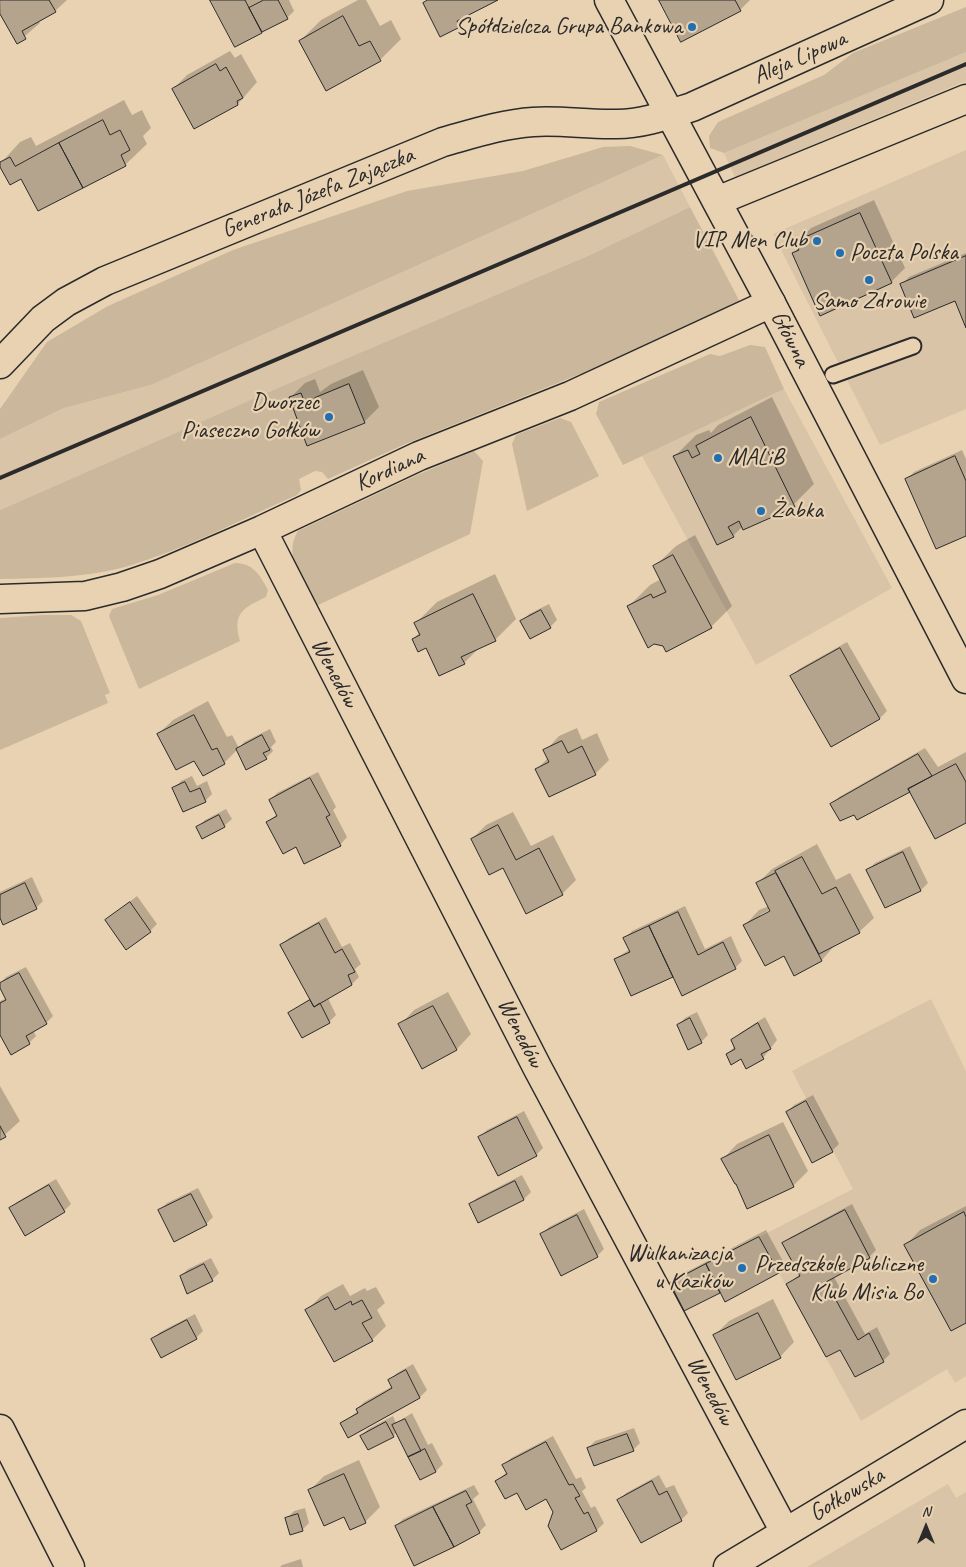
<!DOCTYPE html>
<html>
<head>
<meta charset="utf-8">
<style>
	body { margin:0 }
	#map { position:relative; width:966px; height:1567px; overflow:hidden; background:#e9d2b2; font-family:Caveat,sans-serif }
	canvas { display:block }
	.north { position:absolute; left:901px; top:1502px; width:50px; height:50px; -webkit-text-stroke:4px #e9d2b2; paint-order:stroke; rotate:0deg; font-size:14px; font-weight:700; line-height:20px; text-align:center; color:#2b2b2b }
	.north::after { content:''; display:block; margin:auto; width:18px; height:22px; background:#2b2b2b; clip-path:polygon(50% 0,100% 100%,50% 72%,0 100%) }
</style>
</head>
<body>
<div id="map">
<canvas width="966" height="1567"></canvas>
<div class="north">N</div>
</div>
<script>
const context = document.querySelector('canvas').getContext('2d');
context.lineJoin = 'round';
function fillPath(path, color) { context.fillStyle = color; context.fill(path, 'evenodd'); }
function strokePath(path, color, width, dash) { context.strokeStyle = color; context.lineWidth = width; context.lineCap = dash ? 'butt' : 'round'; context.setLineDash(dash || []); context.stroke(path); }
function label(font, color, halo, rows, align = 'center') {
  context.font = font + ' Caveat,sans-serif'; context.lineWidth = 4.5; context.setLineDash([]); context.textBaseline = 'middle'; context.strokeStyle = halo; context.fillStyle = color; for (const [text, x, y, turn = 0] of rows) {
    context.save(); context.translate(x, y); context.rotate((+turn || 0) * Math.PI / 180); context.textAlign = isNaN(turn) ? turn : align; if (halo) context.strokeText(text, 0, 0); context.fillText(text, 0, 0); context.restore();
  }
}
fillPath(new Path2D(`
	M966 52V81L735 177 724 153Z
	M966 150V409L880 445 773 234Z
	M663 155 690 207 590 255 310 374 0 510V439L64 408 151 385Z
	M784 389 892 588 756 665 642 456Z
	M931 999 966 1071V1376L955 1383 947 1369 861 1421 759 1237 853 1189 792 1071Z
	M948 1484 956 1498 966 1492V1567H807Z`), '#d9c4a7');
fillPath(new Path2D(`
	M966 7V52L724 153 710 148 709 136 718 122 824 75 853 53Z
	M630 146 663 155 151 385 64 408 0 439V409L47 342 108 306 233 250 407 191 523 171 603 147Z
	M690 207 740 302 620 357 582 378 580 374 403 445 328 479 322 472 315 471 299 479 301 490 297 495C240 520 182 551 121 568 83 578 40 578 0 579V510L310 374 590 255Z
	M750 345 765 347 784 389 623 465 596 414 599 402 710 354 720 356Z
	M560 418 571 422 599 476 527 511 512 444 516 435Z
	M474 451 483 461 470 534 316 606C304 582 282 557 298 531L417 475Z
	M235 563C253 563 260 575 268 590L266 597C243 608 232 613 240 641L139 689 109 616 112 609 158 595Z
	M43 615H71L81 621 110 693 105 695 108 703 0 750V618Z`), '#cab79c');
fillPath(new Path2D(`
	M0 0H67L55 11 38 21 40 23 18 42 0 11Z
	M212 0H289L294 11 287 18 235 45Z
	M358 0H366L380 26 391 20 401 39 380 60 300 41 321 20Z
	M427 0H496L473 11 459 26 424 3Z
	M661 0H750L740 10Z
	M230 51 235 58 241 54 257 82 238 104 173 89 187 75Z
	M124 100 132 115 142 110 151 128 143 136 147 144 126 164 39 210 22 178 0 164 20 142 31 137 36 146Z
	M874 200 905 268 891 282 793 254 799 247 797 242 811 228Z
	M966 253V325L955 299 902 284 909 277Z
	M363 370 379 407 364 422 308 445 291 397 305 383 315 379 320 392 331 384Z
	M772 397 814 484 793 505 743 526 733 536 675 456 696 435 709 430 711 433 718 425Z
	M962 450 966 459V534L907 479 914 472Z
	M695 535 732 606 711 627 664 645 629 606 650 585 661 579 654 567 676 546Z
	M495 574 516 619 495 640 479 648 464 663 413 639 420 632 416 623 437 602Z
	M549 604 557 620 550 627 522 621 529 614Z
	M847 642 887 711 880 718 831 745 792 676 799 669Z
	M208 701 227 737 232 735 239 748 244 742 270 729 276 742 271 747 273 751 266 758 237 750 224 763 203 774 195 759 158 734 173 720Z
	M577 728 582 740 597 733 609 760 595 774 536 770 548 758 545 751 559 736Z
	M925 748 938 767 966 752V821L910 790 854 814 832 804 839 797Z
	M318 772 336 807 333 810 347 837 340 845 296 846 268 822 277 814 270 800 277 793Z
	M192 776 197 786 207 781 212 794 205 801 174 788 181 781Z
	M226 809 232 819 224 826 198 827 205 820Z
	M513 812 531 846 553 835 576 880 562 894 503 866 472 839 486 825Z
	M817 844 836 880 850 873 874 918 859 932 835 945 822 960 794 974 784 955 745 925 759 910 769 906 757 884 772 869ZM775 907 776 909 760 917V915Z
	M910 846 928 883 921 890 885 906 868 870 875 863Z
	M32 877 43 901 36 908 0 915V892Z
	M137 896 157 924 150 931 106 920Z
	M685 906 705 949 731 936 742 961 735 968 673 975 632 995 615 959 630 949 625 938 632 931Z
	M326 917 342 947 350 943 361 964 355 969 359 977 352 984 328 998 336 1015 329 1022 289 1013 311 998 282 945 289 938Z
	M26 967 53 1016 46 1023 33 1030 36 1036 29 1043 0 1033V1001L7 998 0 984 6 977Z
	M448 992 471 1034 457 1049 422 1067 400 1025 414 1010Z
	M697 1012 708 1035 701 1042 678 1025 685 1018Z
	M765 1017 777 1040 763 1058H741L727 1054 734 1047 733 1040 740 1033Z
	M0 1086 20 1121 0 1139Z
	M813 1095 839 1144 832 1151 787 1112 794 1105Z
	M524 1111 543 1148 536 1155 480 1137 487 1130Z
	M783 1122 808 1171 793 1186 723 1159 737 1144Z
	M522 1175 531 1192 524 1199 479 1221 470 1205 477 1198Z
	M56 1179 71 1204 64 1211 10 1209 17 1202Z
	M198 1188 213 1217 206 1224 160 1210 167 1203Z
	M852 1204 876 1250 869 1257 834 1277 865 1334 877 1327 890 1354 883 1361 855 1375 841 1348 788 1284 800 1274 784 1244 791 1237Z
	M966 1206V1322L906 1245 920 1230Z
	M584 1209 604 1249 597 1256 542 1234 549 1227Z
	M766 1230 785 1265 778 1272 726 1300 721 1291 685 1309 672 1283 679 1276Z
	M211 1258 219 1273 212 1280 181 1276 188 1269Z
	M343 1284 350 1296 365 1288 367 1291 376 1287 385 1303 377 1310 386 1326 372 1340 307 1310 321 1296Z
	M773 1299 794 1342 780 1357 715 1335 729 1321Z
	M195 1314 203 1331 196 1338 153 1339 160 1332Z
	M413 1364 427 1390 420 1397 341 1424 358 1411 357 1409 364 1402 393 1386 390 1380 397 1373Z
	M412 1413 428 1445 432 1443 443 1464 436 1471 421 1478 397 1432 393 1436H361L368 1429 393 1416 396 1423Z
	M634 1428 640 1443 633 1450 588 1448 595 1441Z
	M553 1436 576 1479 581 1477 586 1488 582 1491 591 1508 595 1506 604 1523 597 1530 561 1548 555 1512 547 1497 517 1491 496 1481 507 1472 504 1465 511 1458Z
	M359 1460 380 1507 365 1522 310 1490 324 1476Z
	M659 1475 666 1488 674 1485 688 1513 681 1520 619 1500 626 1493Z
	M474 1485 479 1494 473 1499 486 1525 479 1532 396 1526 403 1519Z
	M305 1508 309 1523 302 1530 287 1518 294 1511Z
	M301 1559 303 1567H280L282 1565Z`), '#0003');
const building = new Path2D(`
	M0 0H49L56 12 22 31 26 39 17 44 0 14Z
	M210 0H245L262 33 235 47Z
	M264 0H278L288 19 262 32 249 8Z
	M428 0H498L457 21 460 27 440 37 423 3Z
	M659 0H735L741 11 681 42Z
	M343 16 359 46 370 41 381 61 326 91 299 41Z
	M216 64 220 71 226 67 243 98 237 101 238 105 194 129 172 89Z
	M103 120 110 135 120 130 130 150 121 155 126 166 83 188 59 143Z
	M59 143 83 188 38 211 21 179 10 185 0 167V162L10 157 15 166Z
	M860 213 892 283 820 316 792 253 799 250 795 242Z
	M966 256V328L955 301 914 318 900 284Z
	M349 384 365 423 307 446 289 397 301 393 306 406 316 401 315 398Z
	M751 417 795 507 743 530 739 521 728 527 734 537 717 545 673 456 688 450 692 458 700 454 696 446Z
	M955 456 966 481V536L936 549 905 479Z
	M673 555 712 628 666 652 663 646 654 644 648 648 627 606 651 594 653 598 666 592 653 566Z
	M473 594 496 641 461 657 465 664 439 676 426 648 418 652 412 639 420 635 414 623Z
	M541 610 551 628 530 639 520 621Z
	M840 648 880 719 831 747 790 676Z
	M194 715 212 750 217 748 225 764 203 776 194 761 176 770 157 734Z
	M262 735 270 750 263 753 267 759 246 770 236 749Z
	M562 741 568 753 582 746 596 775 549 797 535 769 549 762 543 750Z
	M918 754 932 776 908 789 910 792 857 820 854 815 840 821 830 804Z
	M956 764 966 782V823L935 839 908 789Z
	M310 778 330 815 326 817 341 846 304 864 296 847 283 854 266 822 277 816 269 800Z
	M185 782 190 792 200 788 206 802 183 812 172 788Z
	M219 815 225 827 202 839 196 827Z
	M498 825 516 860 539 848 563 895 526 914 503 868 489 875 471 839Z
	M903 852 921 891 885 908 866 870Z
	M802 857 822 894 836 887 860 933 819 954 775 871Z
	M776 873 822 961 794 976 784 956 765 966 743 925 770 911 756 883Z
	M25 883 37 909 3 925 0 918V895Z
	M130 902 151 932 126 950 105 920Z
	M678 912 698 955 723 942 736 969 682 996 649 926Z
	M319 923 335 953 342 949 355 972 348 975 352 985 314 1007 280 945Z
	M649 926 673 977 631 996 614 959 630 952 623 938Z
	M19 973 47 1024 26 1036 30 1044 11 1055 0 1035V1003L6 1000 0 988V983Z
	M310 1000 314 1007 320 1003 330 1023 302 1038 288 1013Z
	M433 1006 457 1050 422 1069 398 1024Z
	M690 1018 702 1043 688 1050 677 1025Z
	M758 1023 771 1049 761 1054 764 1059 746 1069 741 1059 731 1065 726 1054 735 1049 731 1040Z
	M806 1101 833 1152 812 1163 786 1112Z
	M517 1117 537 1156 498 1176 478 1137Z
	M0 1126 6 1137 0 1140Z
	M769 1135 794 1187 747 1209 736 1184H735L721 1159Z
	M515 1181 524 1200 478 1223 469 1204Z
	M49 1185 65 1212 25 1236 9 1208Z
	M191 1194 207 1225 174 1242 158 1210Z
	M845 1210 870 1258 826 1282 858 1340 869 1333 884 1362 855 1377 840 1350 826 1357 786 1284 800 1276 782 1243Z
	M964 1212 966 1217V1323L951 1331 904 1245Z
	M577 1215 598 1257 561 1276 540 1234Z
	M759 1237 779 1273 725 1302 706 1264Z
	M204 1264 213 1281 187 1294 180 1276Z
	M706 1264 720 1293 684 1311 670 1283Z
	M328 1297 335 1310 351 1301 352 1305 362 1300 372 1318 362 1323 373 1341 334 1362 305 1310Z
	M758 1313 781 1358 736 1380 713 1335Z
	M187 1320 197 1339 161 1358 151 1339Z
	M406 1370 420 1398 348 1438 340 1423 358 1413 356 1409 392 1388 388 1380Z
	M405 1419 421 1451 408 1457 392 1425Z
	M386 1422 394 1437 368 1450 360 1436Z
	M627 1434 634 1451 594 1466 587 1448Z
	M546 1442 569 1485 573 1484 580 1496 575 1498 584 1514 588 1512 597 1531 561 1550 548 1526 553 1512 546 1499 526 1510 517 1493 505 1499 495 1481 507 1474 502 1465Z
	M425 1449 436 1472 420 1480 408 1457Z
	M344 1474 366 1523 350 1530 344 1517 324 1526 308 1490Z
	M652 1481 659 1495 667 1491 682 1521 641 1543 617 1500Z
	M466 1491 472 1502 466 1505 480 1533 454 1547 433 1507Z
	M433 1507 454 1547 414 1566 395 1526Z
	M298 1514 303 1531 290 1535 285 1518Z`);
fillPath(building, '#b4a48d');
strokePath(building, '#2b2b2b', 1);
const lane = new Path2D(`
	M833 375 913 346`);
const street = new Path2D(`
	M717 201 966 99
	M0 364 43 319 66 302 105 281 443 142C472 134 502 124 533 122 561 120 589 125 617 124 643 124 667 115 692 107L929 0
	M262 530 537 1067 785 1532
	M0 599 85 596 122 587 160 574 262 530 419 456 570 396 771 303
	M0 1429 70 1567`);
const secondary = new Path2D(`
	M609 0 771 303 966 679
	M728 1567 966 1424`);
strokePath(lane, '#2b2b2b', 19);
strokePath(street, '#2b2b2b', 31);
strokePath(secondary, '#2b2b2b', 31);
strokePath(lane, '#e9d2b2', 15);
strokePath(street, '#e9d2b2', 28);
strokePath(secondary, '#e9d2b2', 28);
strokePath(new Path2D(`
	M0 478 966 64`), '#2b2b2b', 4);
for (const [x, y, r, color] of [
	[692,27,5,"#1f6fb2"],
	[817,241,5,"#1f6fb2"],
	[840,253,5,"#1f6fb2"],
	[869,280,5,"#1f6fb2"],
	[329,417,5,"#1f6fb2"],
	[718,458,5,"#1f6fb2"],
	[761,511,5,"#1f6fb2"],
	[742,1268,5,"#1f6fb2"],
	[933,1279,5,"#1f6fb2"]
]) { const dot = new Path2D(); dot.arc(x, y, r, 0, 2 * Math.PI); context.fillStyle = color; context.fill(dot); strokePath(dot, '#e9d2b2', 2); }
label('24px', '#2b2b2b', '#e9d2b2', [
	["Spółdzielcza Grupa Bankowa",682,27],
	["VIP Men Club",807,241],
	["Poczta Polska",850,253,"left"],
	["Samo Zdrowie",869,302,"center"],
	["Dworzec",319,403],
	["Piaseczno Gołków",319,431],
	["MALiB",728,458,"left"],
	["Żabka",771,511,"left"],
	["Wulkanizacja",732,1254],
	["u Kazików",732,1282],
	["Przedszkole Publiczne",923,1265],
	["Klub Misia Bo",923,1293]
], 'right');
label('24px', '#2b2b2b', '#e9d2b2', [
	["Aleja Lipowa",800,58,-24],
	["Generała Józefa Zajączka",318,193,-22],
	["Główna",790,339,63],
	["Kordiana",390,470,-25],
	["Wenedów",334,673,62],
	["Wenedów",520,1033,63],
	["Wenedów",710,1391,62],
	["Gołkowska",847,1495,-31]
]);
</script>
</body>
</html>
